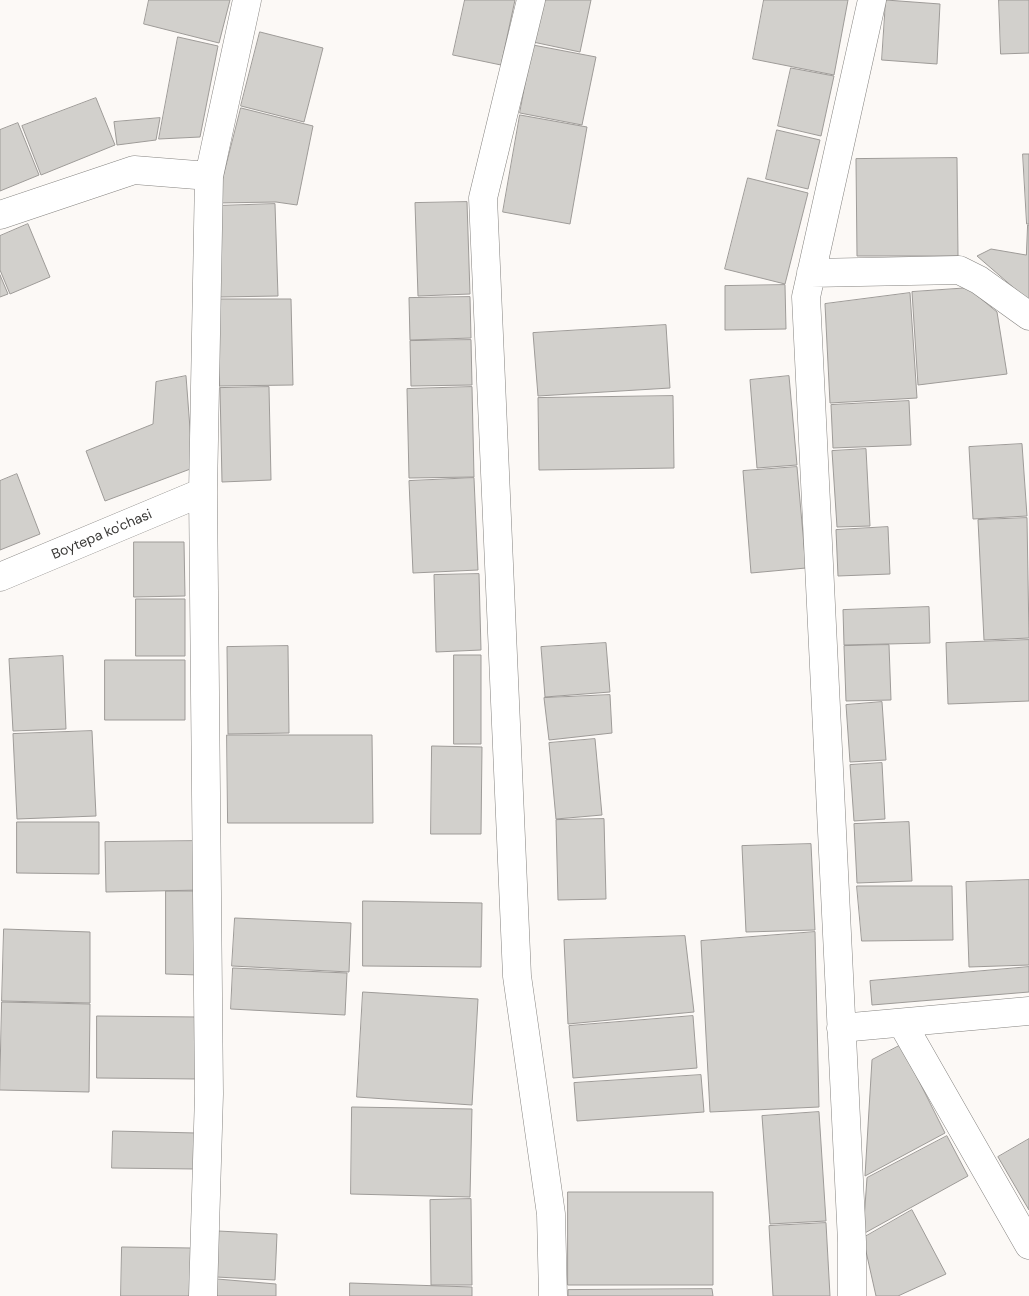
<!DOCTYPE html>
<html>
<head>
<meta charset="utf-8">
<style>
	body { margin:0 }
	canvas { display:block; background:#fcf9f6 }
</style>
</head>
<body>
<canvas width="1029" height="1296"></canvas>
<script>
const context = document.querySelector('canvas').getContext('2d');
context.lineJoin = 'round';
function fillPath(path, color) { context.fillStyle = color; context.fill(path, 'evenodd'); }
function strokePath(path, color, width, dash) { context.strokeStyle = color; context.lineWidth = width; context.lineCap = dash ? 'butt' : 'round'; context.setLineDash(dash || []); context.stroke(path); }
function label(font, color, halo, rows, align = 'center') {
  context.font = font + ' "DM Sans",sans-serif'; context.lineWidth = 4; context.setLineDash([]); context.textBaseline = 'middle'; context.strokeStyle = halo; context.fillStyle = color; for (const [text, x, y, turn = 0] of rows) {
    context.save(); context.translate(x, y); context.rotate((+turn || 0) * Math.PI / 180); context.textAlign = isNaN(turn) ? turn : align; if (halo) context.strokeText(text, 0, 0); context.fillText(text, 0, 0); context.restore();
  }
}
const building = new Path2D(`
	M149 0H230L219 43 144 24Z
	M465 0H515L501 65 453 55Z
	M542 0H591L580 52 533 42Z
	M764 0H848L834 75 753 59Z
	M886 0 940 4 937 64 882 60Z
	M999 0H1029V53L1001 54Z
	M260 32 323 48 304 122 241 106Z
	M178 37 218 46 200 137 159 139Z
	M533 45 596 57 582 125 520 113Z
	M791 68 834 76 821 136 778 126Z
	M96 98 115 145 41 175 22 126Z
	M241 108 313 126 297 205 276 202 217 203Z
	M520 115 587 127 570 224 503 212Z
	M160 118 156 140 117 145 114 122Z
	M18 123 39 175 0 191V130Z
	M777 130 820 140 808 189 766 179Z
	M1023 154H1029V224H1027Z
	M957 158 958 256H857L856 159Z
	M748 178 808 193 785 284 725 269Z
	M467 202 470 294 418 296 415 203Z
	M275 204 278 296 219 297 217 206Z
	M28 224 50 277 10 294 0 270V236Z
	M1028 225H1029V301L977 256 991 249 1026 255Z
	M0 275 8 294 0 297Z
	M785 285 786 329 725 330V286Z
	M968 288 997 312 1007 374 918 385 912 292Z
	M910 293 917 398 830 403 825 304Z
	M470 297 471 338 410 340 409 298Z
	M219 299H291L293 385 220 386Z
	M666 325 670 388 538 396 533 333Z
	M471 340 472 385 411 386 410 341Z
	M186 376 193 468 105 501 86 451 153 424 156 382Z
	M789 376 797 465 757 468 750 380Z
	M269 387 271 480 222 482 220 388Z
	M472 387 474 477 409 478 407 389Z
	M673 396 674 468 539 470 538 398Z
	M909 401 911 445 833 448 831 405Z
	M1022 444 1027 516 973 519 969 447Z
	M866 449 870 526 837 527 832 451Z
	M797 467 806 568 751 573 743 471Z
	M17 474 40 534 0 550V481Z
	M474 478 478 570 413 573 409 481Z
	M1027 518 1029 638 984 640 978 520Z
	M888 527 890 574 838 576 836 530Z
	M134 542H184L185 596 134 597Z
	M479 574 481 650 436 652 434 575Z
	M136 599H185V656H136Z
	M929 607 930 643 844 645 843 610Z
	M1029 640V701L948 704 946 643Z
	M606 643 610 692 545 697 541 647Z
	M889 645 891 700 846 701 844 646Z
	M288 646 289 733 228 734 227 647Z
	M454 655H481V744H454Z
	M63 656 66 729 13 731 9 659Z
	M105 660H185V720H105Z
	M610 695 612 733 549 740 544 698Z
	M882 702 886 760 850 762 846 705Z
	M92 731 96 816 17 819 13 734Z
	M227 735H372L373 823H228Z
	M595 739 602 815 556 819 549 743Z
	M432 746 482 747 481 834H431Z
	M882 763 885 819 854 821 850 765Z
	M604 819 606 899 558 900 556 820Z
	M17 822H99V874L17 873Z
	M909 822 912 881 857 883 854 824Z
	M200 841 201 890 106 892 105 842Z
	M811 844 815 930 746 932 742 846Z
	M1029 880V965L969 967 966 882Z
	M857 886H952L953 940 862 941Z
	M166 891H201L199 975 166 974Z
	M363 901 482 903 481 967 363 966Z
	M235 918 351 923 349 972 232 966Z
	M4 929 90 932V1003L2 1001Z
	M815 932 819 1107 710 1112 701 941Z
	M685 936 694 1012 568 1024 564 940Z
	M1029 967V992L872 1005 870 981Z
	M233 968 347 973 345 1015 231 1009Z
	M363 992 478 999 472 1105 357 1097Z
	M2 1002 90 1004 89 1092 0 1090Z
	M97 1016 198 1017V1079L97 1078Z
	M693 1016 697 1068 573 1078 569 1026Z
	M901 1045 945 1133 865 1176 872 1060Z
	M701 1075 704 1112 577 1121 574 1083Z
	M352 1107 472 1109 470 1197 351 1194Z
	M819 1112 826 1221 770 1224 762 1116Z
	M113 1131 196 1133 195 1169 112 1168Z
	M947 1136 968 1176 863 1234 867 1178Z
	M1029 1139V1210L998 1157Z
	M568 1192H713V1285H568Z
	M471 1199 472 1285H431L430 1200Z
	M912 1210 946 1274 898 1296H876L863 1238Z
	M826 1223 830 1296H773L769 1226Z
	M218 1231 277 1234 275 1280 216 1277Z
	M122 1247 192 1248 191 1296H121Z
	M217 1279 276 1284V1296H217Z
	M350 1283 472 1287V1296H350Z
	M712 1289 713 1296H568V1290Z`);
fillPath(building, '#d2d0cc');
strokePath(building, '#9e9b98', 1);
const minor = new Path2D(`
	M531 0 483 198 517 976 551 1214 553 1296
	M0 215 134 170 209 176
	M811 273 959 270 979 280 1029 316
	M0 577 203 492
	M902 1023 1029 1245
	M841 1028 1029 1011
	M203 1296 209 1094 203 492 209 176 247 0
	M852 1296V1242L806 297 872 0`);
strokePath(minor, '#868481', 29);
strokePath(minor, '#fff', 28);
label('14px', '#3a3937', '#fff', [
	["Boytepa ko'chasi",102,535,-23]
]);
</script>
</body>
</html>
